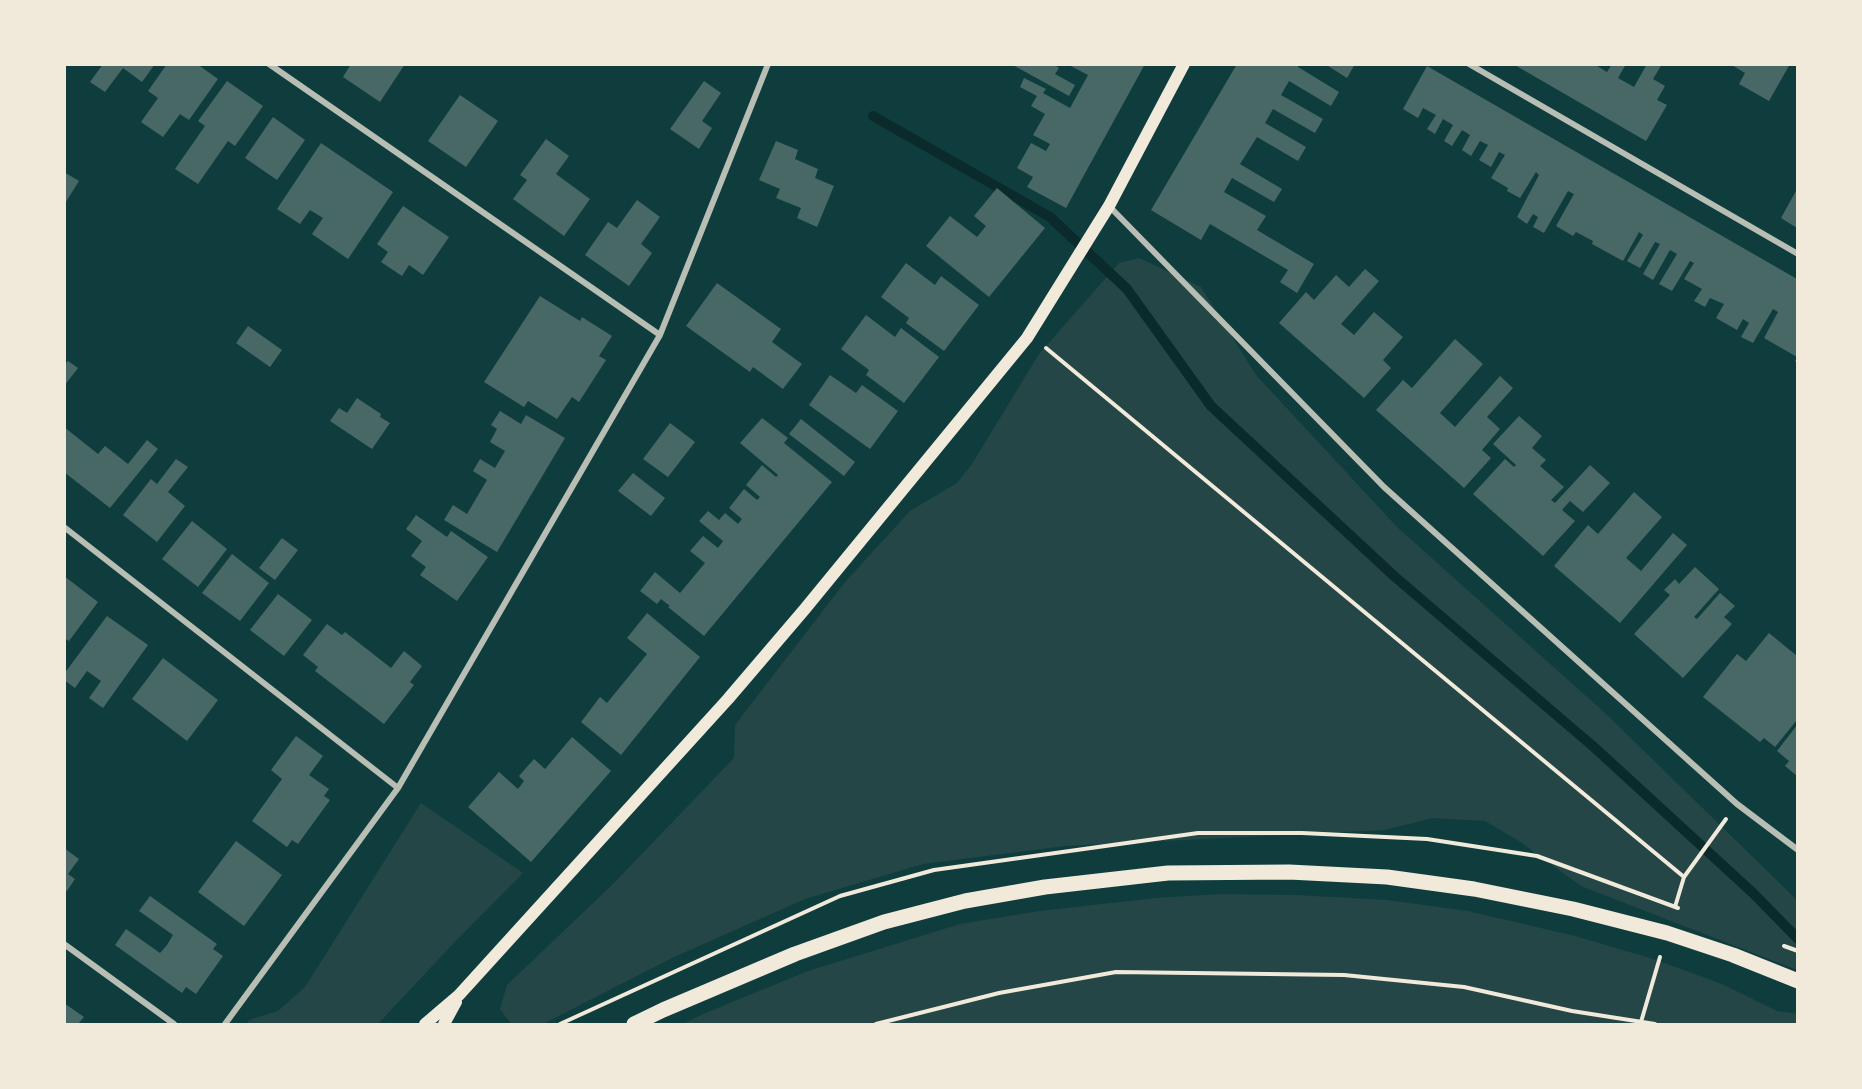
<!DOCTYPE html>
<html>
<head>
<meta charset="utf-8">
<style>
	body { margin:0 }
	#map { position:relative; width:1862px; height:1089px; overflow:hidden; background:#0f3d3e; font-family:"PT Sans Narrow",sans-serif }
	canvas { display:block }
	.frame { position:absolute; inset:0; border:66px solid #f1e9da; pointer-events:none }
</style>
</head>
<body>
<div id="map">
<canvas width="1862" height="1089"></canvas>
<div class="frame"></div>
</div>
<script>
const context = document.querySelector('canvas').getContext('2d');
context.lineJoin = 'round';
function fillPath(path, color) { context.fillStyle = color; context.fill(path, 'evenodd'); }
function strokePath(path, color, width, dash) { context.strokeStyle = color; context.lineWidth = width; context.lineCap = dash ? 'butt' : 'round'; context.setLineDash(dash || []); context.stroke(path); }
fillPath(new Path2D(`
	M1139 258 1201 287 1256 375 1397 527 1605 713 1797 900V970L1581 886 1519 841 1485 821 1433 818 1385 830 1065 846 923 864 805 899 672 958 543 1024H511L500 1009 507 985 612 885 734 758 735 725 845 582 910 511 957 483 972 464 1039 354 1119 263Z
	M421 803 523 873 450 947 378 1024H247L249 1020 278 1011 305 987Z
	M1221 894 1295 895 1387 900 1468 911 1575 936 1653 959 1722 984 1777 1011 1798 1014 1797 1024H683L703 1014 808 971 960 924 1039 911 1156 898Z`), '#244646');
strokePath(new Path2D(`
	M873 116 1050 217 1127 289 1211 406 1394 576 1595 748 1754 894 1798 939`), '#0a2a2b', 10);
fillPath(new Path2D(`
	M103 64H155L142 82 123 68 105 92 90 82Z
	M167 64H197L218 79 189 120 180 114 163 137 141 122 158 98 148 91Z
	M351 64H405L380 102 343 77Z
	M1011 64H1053L1059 68 1055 74 1075 85 1069 96Z
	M1067 64H1145L1066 208 1027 187 1033 177 1017 168 1031 143 1046 151 1050 144 1033 135 1045 114 1031 106 1037 96 1020 87 1024 78 1046 89 1043 93 1070 108 1088 75Z
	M1237 64H1299L1298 67 1339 92 1331 106 1289 81 1281 95 1323 119 1315 133 1273 109 1265 123 1306 147 1298 161 1257 137 1240 164 1282 189 1274 202 1232 178 1224 192 1266 216 1257 230 1314 264 1297 293 1280 282 1288 270 1210 224 1201 240 1151 210Z
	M1325 64H1355L1347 78Z
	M1513 64H1594L1607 72 1612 64H1626L1618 78 1634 87 1647 64H1662L1653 79 1665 86 1657 100 1667 105 1646 141Z
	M1730 64H1790L1769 101 1739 84 1745 73Z
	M1427 66 1797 279V363L1795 361 1797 357 1764 338 1778 312 1773 309 1753 343 1741 337 1749 323 1743 319 1737 330 1716 318 1724 304 1710 298 1705 307 1694 301 1702 289 1684 279 1694 263 1690 261 1672 291 1659 284 1677 254 1670 250 1653 280 1643 274 1660 244 1655 242 1640 268 1627 261 1643 235 1639 232 1623 261 1592 244 1593 241 1576 232 1573 236 1556 226 1574 194 1568 191 1544 233 1533 227 1538 217 1533 214 1527 224 1517 217 1539 175 1536 172 1520 198 1507 191 1508 188 1491 178 1505 155 1499 152 1491 167 1479 160 1488 145 1480 141 1471 156 1462 150 1470 135 1462 130 1452 146 1444 141 1453 125 1443 119 1435 134 1427 129 1436 115 1423 108 1418 118 1403 109Z
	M227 81 263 106 235 146 228 141 198 184 175 169 205 126 198 121Z
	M704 81 721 93 702 121 712 128 699 149 670 129Z
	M460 95 498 121 466 167 428 141Z
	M273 117 305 140 277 180 245 158Z
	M546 139 569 156 556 174 590 199 564 236 513 199 527 180 520 175Z
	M776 141 798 150 795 159 818 169 815 178 834 186 817 227 797 218 801 208 776 198 780 189 759 180Z
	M321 143 393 192 348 259 312 234 323 218 310 210 300 224 277 209Z
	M64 172 79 181 64 205Z
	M997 188 1045 228 989 297 926 246 950 216 977 237 986 226 974 216Z
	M1797 189V228L1781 218Z
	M637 200 660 217 641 244 652 253 629 286 585 255 608 222 617 228Z
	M403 206 449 237 423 275 409 265 402 276 381 262 388 252 377 244Z
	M906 263 935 285 941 276 979 305 944 351 906 323 909 318 881 297Z
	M1365 269 1379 281 1341 324 1354 335 1374 312 1403 337 1383 360 1391 368 1364 398 1279 323 1306 292 1314 300 1336 275 1349 287Z
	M717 283 781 329 772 342 802 364 783 389 753 367 750 372 686 326Z
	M540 296 580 321 582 317 612 336 599 356 606 360 579 402 572 397 557 419 528 401 524 407 484 382Z
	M866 315 895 337 901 328 939 357 904 403 866 375 869 370 841 349Z
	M248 326 282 350 270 367 236 343Z
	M1455 339 1483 364 1440 413 1455 427 1500 376 1513 388 1487 417 1500 429 1482 450 1491 458 1464 488 1376 410 1403 380 1412 388Z
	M68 361 78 368 64 386V365Z
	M830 375 856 393 862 385 898 411 870 449 809 405Z
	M357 398 381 414 380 417 390 423 372 449 330 421 339 408 347 413Z
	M500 411 521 424 526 415 565 438 497 552 444 520 453 505 467 514 487 480 473 471 480 459 495 468 505 451 490 442 497 429 491 425Z
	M1519 416 1542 436 1532 448 1546 460 1540 466 1564 487 1551 500 1555 503 1590 465 1610 483 1583 512 1570 501 1562 510 1575 521 1543 556 1473 494 1505 459 1514 467 1516 465 1493 444Z
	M762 418 788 438 784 443 832 482 704 636 668 607 670 606 661 599 657 604 640 591 655 572 680 593 705 563 690 551 703 536 718 548 723 541 699 521 708 511 719 520 725 513 738 524 742 519 729 508 744 489 757 500 760 497 746 485 762 465 776 477 778 475 740 443Z
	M801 419 855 462 844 476 789 434Z
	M670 423 695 442 668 477 643 459Z
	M64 427 98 454 105 446 128 464 147 440 158 449 110 508 64 472Z
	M176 459 188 467 168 492 185 506 157 542 123 515 151 479 157 484Z
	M633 473 665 498 651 516 618 491Z
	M1634 492 1662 517 1626 558 1641 571 1673 533 1687 545 1620 623 1554 566 1588 525 1598 534Z
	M416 515 447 537 451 531 488 557 457 601 420 575 426 567 411 556 422 541 406 529Z
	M192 521 227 549 198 587 162 559Z
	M282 538 298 550 275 580 259 568Z
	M232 554 269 583 240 621 202 593Z
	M1695 567 1719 589 1694 617 1697 619 1720 593 1735 606 1724 617 1732 624 1683 678 1634 634 1670 595 1664 590 1675 579 1679 584Z
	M64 576 98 602 69 641 64 638Z
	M278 594 312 620 284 656 250 630Z
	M647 613 700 657 621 755 581 722 600 697 607 703 647 654 627 638Z
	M107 616 148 645 103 708 89 698 101 681 87 671 75 688 64 680V674Z
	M327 624 342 635 345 632 391 668 404 651 422 666 410 682 414 685 384 724 315 671 318 667 303 655Z
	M1769 633 1797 656V720L1775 747 1764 738 1760 742 1703 697 1737 654 1746 661Z
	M163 658 218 700 187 741 132 699Z
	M1797 725V776L1785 766 1789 761 1777 751Z
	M296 736 323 756 309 775 329 789 324 796 330 800 298 844 292 840 287 847 252 821 282 779 271 770Z
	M572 737 611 771 531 862 468 807 499 772 518 789 524 781 519 776 534 759 545 769Z
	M236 841 282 875 244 926 198 892Z
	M64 848 79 859 68 874 75 879 67 891 64 889Z
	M150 896 217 944 213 949 223 956 196 994 186 987 182 993 115 945 126 929 160 953 167 945 173 935 139 911Z
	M64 1003 84 1017 78 1024H64Z`), '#486865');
strokePath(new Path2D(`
	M1046 348 1684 877 1675 907
	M1684 877 1726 819
	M1784 946 1798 951
	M560 1024 840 896 934 870 1198 833H1302L1427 839 1537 856 1678 908
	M876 1024 999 993 1116 972 1344 975 1464 987 1572 1011 1655 1024
	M1642 1024 1641 1022 1660 957`), '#f1e9da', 4);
strokePath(new Path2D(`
	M269 64 660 335
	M1469 64 1798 254
	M1109 206 1384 487 1737 804 1798 850
	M64 527 398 788
	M64 944 174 1024
	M225 1024 398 788 660 335 768 64`), '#b8beb3', 6);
strokePath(new Path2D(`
	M425 1024 459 995 728 699 804 610 1027 338 1109 206 1184 64
	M444 1024 456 1002`), '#f1e9da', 12);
strokePath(new Path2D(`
	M634 1024 663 1010 795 954 884 922 965 901 1045 887 1168 873 1289 872 1387 877 1474 889 1573 909 1667 933 1733 955 1798 981`), '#f1e9da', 15);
</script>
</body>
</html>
